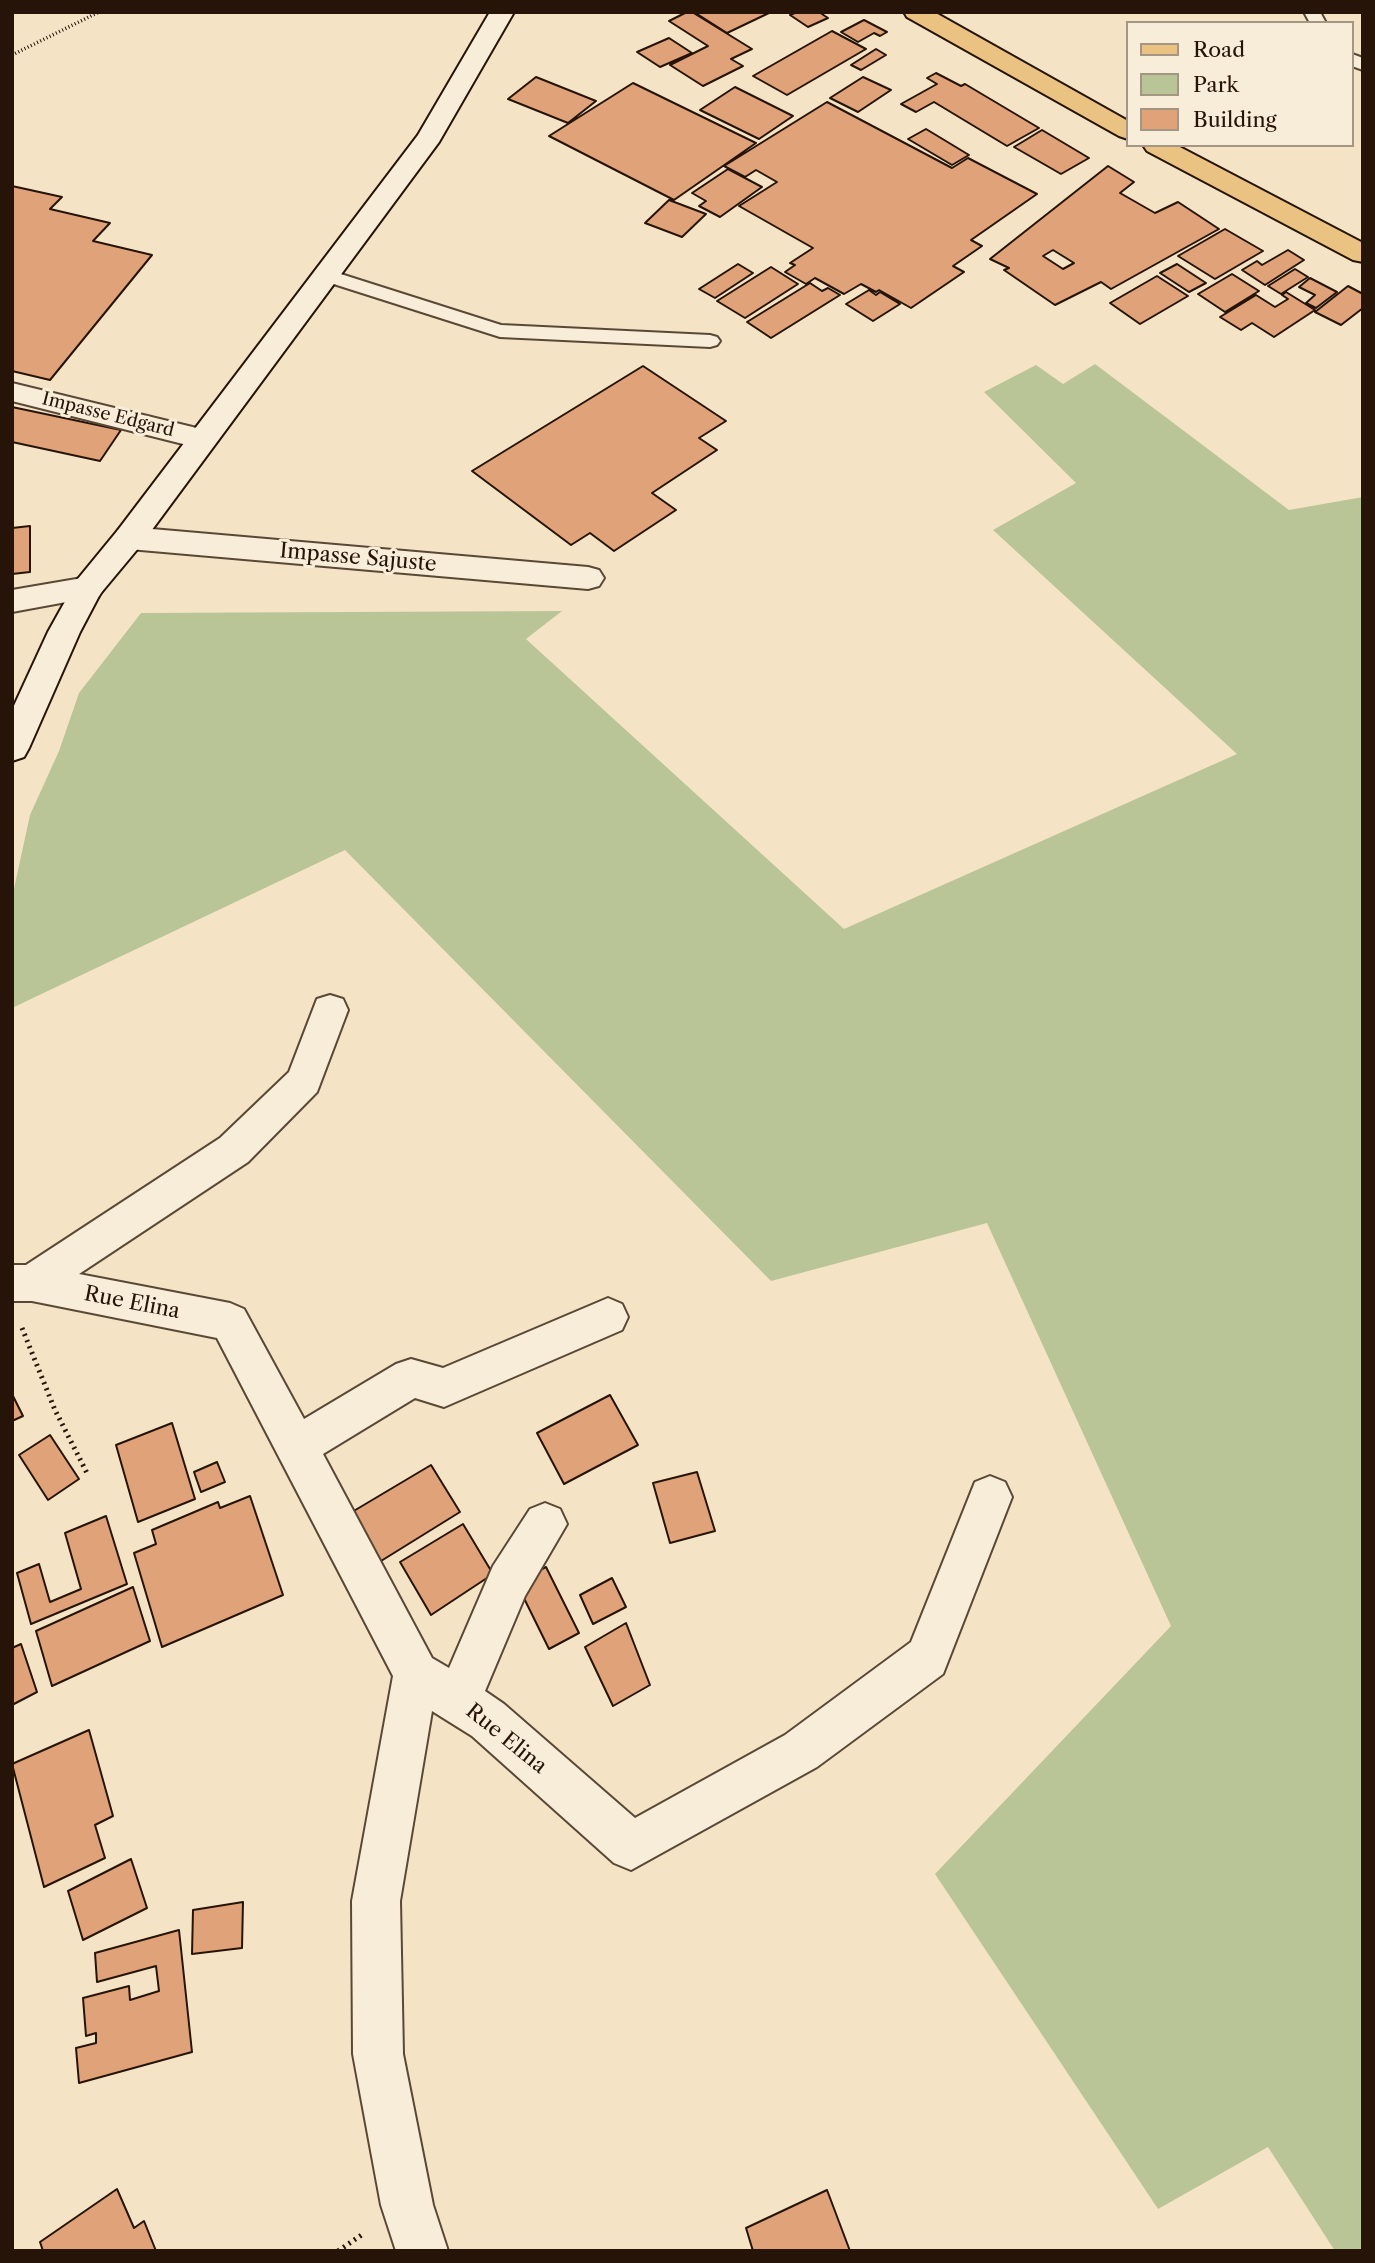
<!DOCTYPE html>
<html>
<head>
<meta charset="utf-8">
<style>
	body { margin:0 }
	#map { position:relative; width:1375px; height:2263px; overflow:hidden; background:#f4e4c5; font-family:"Libre Caslon Text",serif }
	canvas { display:block }
	.frame { position:absolute; inset:0; border:14px solid #271408; pointer-events:none }
	.legend { position:absolute; left:1126px; top:21px; width:228px; height:126px; box-sizing:border-box; background:#f8edd9; border:2px solid #a49685; margin:0; padding:9px 12px; list-style:none; font-size:21px; color:#271408 }
	.legend li { display:flex; align-items:center; gap:14px; height:35px }
	.legend b { width:35px; border:2px solid #a49685 }
</style>
</head>
<body>
<div id="map">
<canvas width="1375" height="2263"></canvas>
<div class="frame"></div>
<ul class="legend">
<li><b style="height:9px;background:#eac282"></b>Road</li>
<li><b style="height:19px;background:#b9c596"></b>Park</li>
<li><b style="height:19px;background:#dfa279"></b>Building</li>
</ul>
</div>
<script>
const context = document.querySelector('canvas').getContext('2d');
context.lineJoin = 'round';
function fillPath(path, color) { context.fillStyle = color; context.fill(path, 'evenodd'); }
function strokePath(path, color, width, dash) { context.strokeStyle = color; context.lineWidth = width; context.lineCap = dash ? 'butt' : 'round'; context.setLineDash(dash || []); context.stroke(path); }
function label(font, color, halo, rows, align = 'center') {
  context.font = font + ' "Libre Caslon Text",serif'; context.lineWidth = 6; context.setLineDash([]); context.textBaseline = 'middle'; context.strokeStyle = halo; context.fillStyle = color; for (const [text, x, y, turn = 0] of rows) {
    context.save(); context.translate(x, y); context.rotate((+turn || 0) * Math.PI / 180); context.textAlign = isNaN(turn) ? turn : align; if (halo) context.strokeText(text, 0, 0); context.fillText(text, 0, 0); context.restore();
  }
}
fillPath(new Path2D(`
	M1095 364 1289 510 1363 497V2251H1335L1268 2147 1158 2209 935 1874 1171 1626 987 1223 771 1281 345 850 12 1008V898L30 815 59 751 79 693 141 613 562 611 526 639 844 929 1237 754 993 530 1076 483 984 392 1036 365 1063 384Z`), '#b9c596');
const building = new Path2D(`
	M687 12H692L752 49 731 59 743 66 703 86 670 65 708 46 669 21Z
	M694 12H771L727 33Z
	M797 12H819L828 18 808 27 790 15Z
	M864 20 887 32 880 36 874 33 858 42 841 32Z
	M832 31 866 49 787 95 753 76Z
	M669 38 692 53 660 67 637 52Z
	M876 49 886 55 861 70 851 65Z
	M936 73 961 86 965 84 1039 128 1007 146 934 102 916 112 901 104 937 84 927 78Z
	M536 77 596 101 568 123 508 99Z
	M863 77 891 90 858 112 830 98Z
	M633 83 756 143 674 200 549 136Z
	M735 87 793 116 759 139 700 110Z
	M827 102 952 168 968 158 1037 194 971 240 982 246 953 266 964 272 911 308 879 290 876 292 861 284 844 294 815 278 806 284 785 272 795 265 790 263 813 248 739 206 777 182 756 170 745 177 724 166Z
	M926 129 969 155 952 165 908 139Z
	M1042 130 1089 158 1061 174 1014 147Z
	M1108 166 1134 182 1120 193 1155 213 1178 202 1219 229 1111 289 1101 282 1055 305 1004 270 1009 268 990 259ZM1053 250 1074 263 1063 269 1043 256Z
	M728 169 762 187 720 217 699 206 706 201 692 193Z
	M12 186 62 197 50 209 110 223 93 241 152 255 50 380 12 371Z
	M669 200 706 214 682 237 645 223Z
	M1225 229 1263 251 1215 279 1178 256Z
	M1288 250 1304 260 1265 285 1242 270 1257 261 1262 265Z
	M738 264 753 273 715 298 699 289Z
	M1177 264 1206 283 1189 292 1160 273Z
	M771 267 798 284 745 318 717 301Z
	M1295 269 1308 277 1281 294 1268 286Z
	M1232 274 1259 291 1225 312 1198 294Z
	M1157 276 1188 296 1140 324 1110 303Z
	M1310 278 1337 292 1316 308 1306 303 1315 295 1299 287Z
	M810 283 822 291 828 288 840 295 771 338 747 322Z
	M1348 286 1363 294V308L1341 325 1315 312Z
	M869 290 876 295 880 292 900 304 873 321 846 304Z
	M1286 292 1315 310 1274 337 1252 323 1241 330 1220 317 1256 295 1275 307 1288 299 1282 295Z
	M643 366 726 421 699 438 717 450 652 493 676 510 614 551 590 533 571 545 472 471Z
	M12 407 121 430 100 461 12 442Z
	M30 526V572L12 574V528Z
	M12 1394 23 1416 12 1421Z
	M610 1395 638 1445 564 1484 537 1433Z
	M172 1423 195 1499 138 1522 116 1445Z
	M50 1435 79 1479 48 1500 19 1455Z
	M217 1462 225 1482 201 1492 194 1472Z
	M431 1465 460 1512 381 1561 352 1512Z
	M697 1472 715 1531 670 1543 653 1483Z
	M250 1496 283 1595 162 1647 134 1553 156 1544 152 1530 218 1502 220 1508Z
	M106 1516 127 1584 31 1624 17 1573 39 1564 50 1602 81 1589 65 1533Z
	M463 1524 493 1574 431 1615 400 1562Z
	M546 1567 579 1633 549 1649 516 1582Z
	M612 1578 626 1607 593 1624 580 1595Z
	M133 1587 150 1641 52 1686 36 1631Z
	M626 1623 650 1685 613 1706 585 1647Z
	M21 1644 37 1692 12 1705V1648Z
	M89 1730 113 1816 95 1825 105 1858 44 1887 12 1764Z
	M131 1859 147 1908 83 1940 68 1891Z
	M243 1902 242 1948 192 1954 193 1910Z
	M179 1930 192 2052 79 2083 76 2048 96 2043V2033L86 2036 83 1998 129 1986 130 2000 159 1991 156 1966 97 1982 95 1953Z
	M117 2189 134 2228 144 2221 156 2251H43L40 2242Z
	M827 2190 850 2251H753L746 2228Z`);
fillPath(building, '#dfa279');
strokePath(building, '#271408', 2);
const service = new Path2D(`
	M1304 12H1320L1326 23H1310Z
	M1352 54 1363 58V70L1352 66Z
	M325 269 501 325 710 335 717 337 720 341 717 345 710 347 500 337 318 279 316 275Z`);
const minor = new Path2D(`
	M12 383 213 432 218 439 213 446 203 449 12 401Z
	M129 527 588 567 599 570 604 578 599 586 588 589 129 549 118 546 114 538 118 530Z
	M88 577 99 580 104 588 99 596 12 612V590Z
	M330 995 343 999 348 1010 317 1092 248 1162 79 1274 230 1303 244 1309 304 1419 396 1364 411 1359 443 1368 608 1298 622 1304 628 1317 622 1330 444 1407 415 1398 323 1454 432 1658 449 1668 493 1566 530 1509 545 1503 560 1509 567 1524 525 1596 485 1691 504 1704 635 1818 785 1735 911 1642 975 1482 990 1476 1005 1482 1012 1497 943 1674 817 1767 631 1870 614 1863 472 1736 432 1711 400 1901 403 2054 433 2205 448 2251H396L381 2205 353 2054 352 1901 393 1676 217 1338 32 1301H12V1265H26L220 1138 289 1072 317 999Z`);
const secondary = new Path2D(`
	M490 12H514L439 142 140 546 100 594 80 632 29 748 24 757 12 761V710L48 632 77 580 118 530 418 135Z`);
const primary = new Path2D(`
	M904 12H934L1128 121V139L1119 136 907 17Z
	M1143 145H1176L1363 243V262L1353 260 1147 151Z`);
strokePath(service, '#5a4837', 4);
strokePath(minor, '#5a4837', 4);
strokePath(secondary, '#271408', 4);
strokePath(primary, '#271408', 4);
strokePath(new Path2D(`
	M12 55 99 12`), '#271408', 3.5, [1, 2.5]);
strokePath(new Path2D(`
	M22 1328 55 1410 88 1475
	M338 2251 363 2234`), '#271408', 5, [2, 4.5]);
fillPath(service, '#f8edd9');
fillPath(minor, '#f8edd9');
fillPath(secondary, '#f8edd9');
fillPath(primary, '#eac282');
label('18px', '#271408', '#f8edd9', [
	["Impasse Edgard",108,415,14]
]);
label('21px', '#271408', '#f8edd9', [
	["Impasse Sajuste",358,558,5],
	["Rue Elina",132,1303,11],
	["Rue Elina",506,1739,39]
]);
</script>
</body>
</html>
